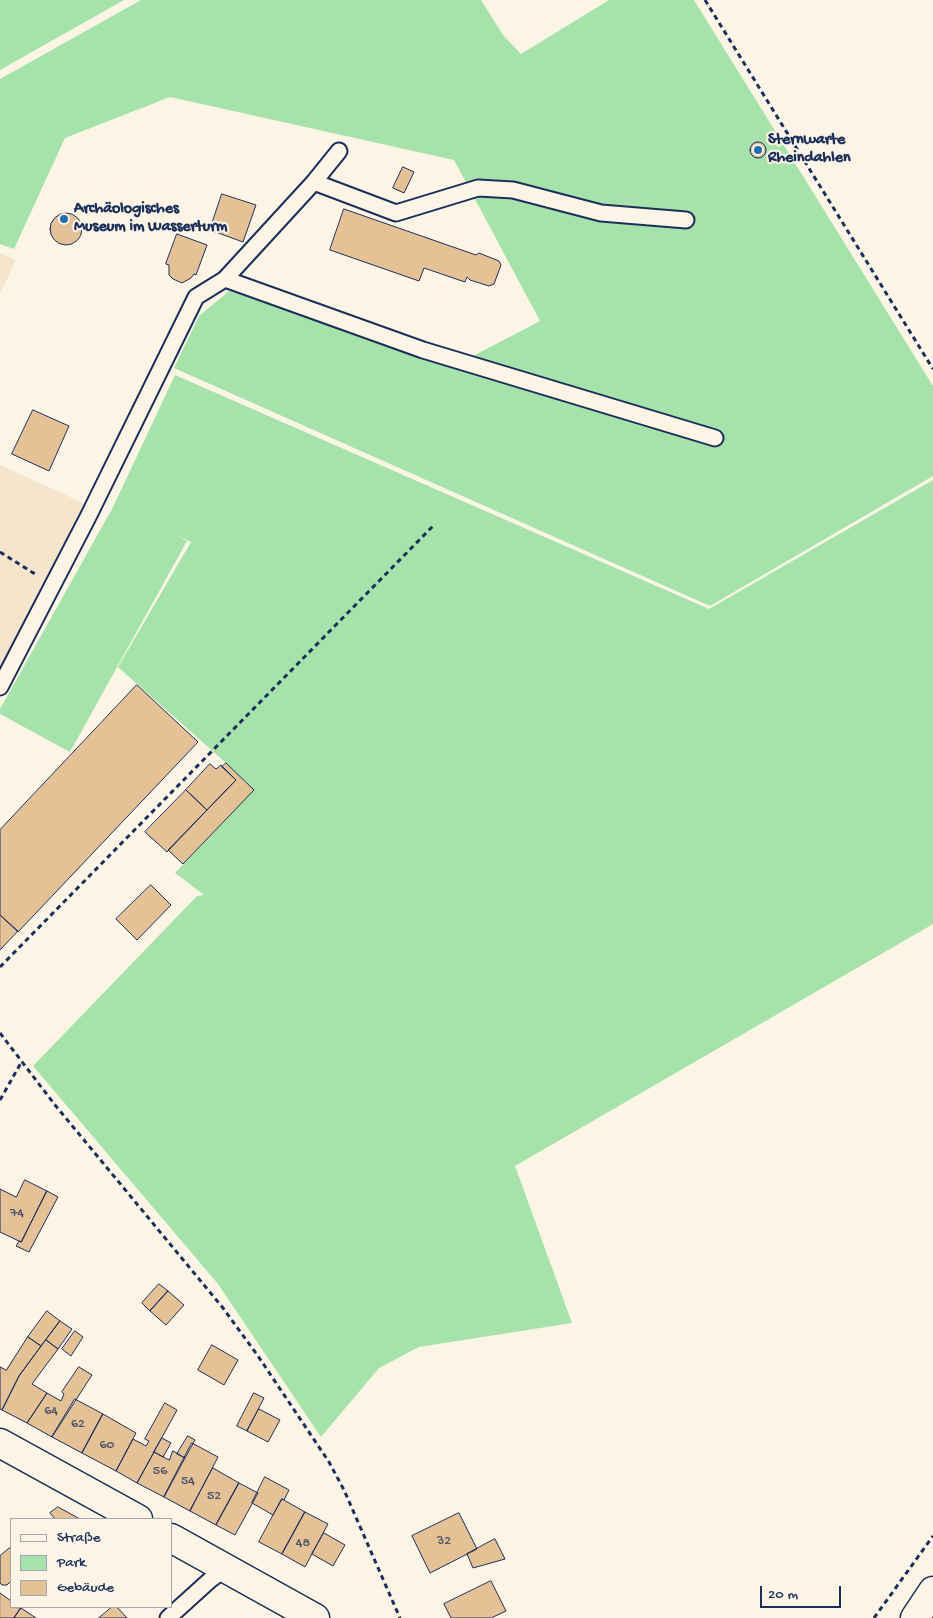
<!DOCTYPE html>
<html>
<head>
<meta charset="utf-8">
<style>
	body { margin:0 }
	#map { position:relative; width:933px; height:1618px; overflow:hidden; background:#fcf5e5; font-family:"Gochi Hand",sans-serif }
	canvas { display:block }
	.legend { position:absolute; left:10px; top:1518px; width:162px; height:90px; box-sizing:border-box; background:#fcf5e5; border:1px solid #a2a6af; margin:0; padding:6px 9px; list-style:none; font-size:15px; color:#1b2f5e }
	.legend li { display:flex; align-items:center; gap:10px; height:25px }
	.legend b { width:25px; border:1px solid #a2a6af }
	.scale { position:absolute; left:760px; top:1586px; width:81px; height:22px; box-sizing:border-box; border:2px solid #1b2f5e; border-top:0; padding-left:6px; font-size:15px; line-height:18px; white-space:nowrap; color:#1b2f5e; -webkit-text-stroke:4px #fcf5e5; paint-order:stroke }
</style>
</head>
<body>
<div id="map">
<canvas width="933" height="1618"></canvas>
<ul class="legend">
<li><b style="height:6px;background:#fcf5e5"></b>Straße</li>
<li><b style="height:14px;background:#a6e3aa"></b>Park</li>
<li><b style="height:14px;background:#e5c196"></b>Gebäude</li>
</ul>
<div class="scale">20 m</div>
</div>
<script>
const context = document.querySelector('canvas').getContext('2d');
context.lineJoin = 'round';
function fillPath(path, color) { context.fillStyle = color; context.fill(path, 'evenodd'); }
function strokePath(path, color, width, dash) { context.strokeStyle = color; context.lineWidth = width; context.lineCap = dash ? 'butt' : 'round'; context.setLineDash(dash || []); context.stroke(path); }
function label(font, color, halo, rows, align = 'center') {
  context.font = font + ' "Gochi Hand",sans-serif'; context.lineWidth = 4; context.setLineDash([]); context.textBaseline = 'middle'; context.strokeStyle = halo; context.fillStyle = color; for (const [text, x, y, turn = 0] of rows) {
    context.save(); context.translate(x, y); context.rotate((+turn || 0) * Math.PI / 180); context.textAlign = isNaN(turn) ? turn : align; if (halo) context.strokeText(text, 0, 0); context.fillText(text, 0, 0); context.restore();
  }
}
fillPath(new Path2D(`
	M0 253 16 260 0 294Z
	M0 465 88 505 0 672Z`), '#f5e5cd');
fillPath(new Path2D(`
	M0 0H124L0 70Z
	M141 0H481L503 35 521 54 609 0H694L933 386V476L710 606 174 368 199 316 229 291 456 365 540 321 454 160 170 97 65 138 14 249 0 244V79Z
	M175 375 709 609 933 480V924L515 1166 572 1323 419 1347 379 1368 321 1437 218 1284 33 1066 197 896 204 895 175 873 254 790 226 763 118 667 191 542 174 534 187 541 70 752 0 714V709L113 507Z`), '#a6e3aa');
const building = new Path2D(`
	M750 150a8 8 0 1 1 16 0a8 8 0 1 1-16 0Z
	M403 167 414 172 404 193 393 188Z
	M222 194 256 205 243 242 210 230Z
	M344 209 476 255 479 253 499 261 501 265 494 284 489 286 470 280 467 277 465 282 424 268 419 281 330 250Z
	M50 229a16 16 0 1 1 32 0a16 16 0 1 1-32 0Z
	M177 234 207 245 196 275 194 274 191 278 182 283 173 279 169 275V265L166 264Z
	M33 410 69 426 49 471 12 454Z
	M137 685 198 742 18 932 0 915V830Z
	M226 763 254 790 183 864 168 850 236 780 222 767Z
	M210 764 216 769 221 765 236 780 207 810 186 790Z
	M186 790 207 810 167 852 145 832Z
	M151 885 171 905 137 940 116 919Z
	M0 915 18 931 0 950Z
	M25 1180 47 1191 21 1242 0 1232V1189L16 1197Z
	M47 1191 58 1197 29 1252 16 1246 19 1241 21 1242Z
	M159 1284 168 1291 150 1311 142 1303Z
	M168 1291 184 1305 166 1325 150 1311Z
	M47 1311 60 1321 41 1346 28 1337Z
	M60 1321 72 1329 58 1349 46 1340Z
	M75 1331 83 1337 71 1356 62 1349Z
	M28 1337 41 1346 19 1376 2 1410 0 1409V1367L6 1370Z
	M46 1340 58 1349 32 1384 47 1393 27 1423 2 1410 19 1376Z
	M212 1345 238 1360 224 1385 198 1370Z
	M79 1367 92 1375 52 1437 27 1423 47 1393 61 1401 64 1394 62 1392Z
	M254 1393 264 1398 247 1431 237 1426Z
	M75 1399 103 1414 82 1453 52 1437Z
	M165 1403 177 1410 137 1483 116 1471 133 1439 146 1446 149 1441 145 1439Z
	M259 1409 280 1420 268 1442 247 1431Z
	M103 1414 136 1433 116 1471 82 1453Z
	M188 1436 195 1440 185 1458 177 1454Z
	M162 1438 171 1443 163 1457 154 1452Z
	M192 1443 218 1457 190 1511 164 1497Z
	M173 1451 185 1458 164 1497 137 1483 154 1452 169 1460Z
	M213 1468 239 1483 216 1525 190 1511Z
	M265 1477 289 1490 284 1500 282 1499 273 1515 252 1503Z
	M239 1483 258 1493 235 1535 216 1525Z
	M282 1499 305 1512 282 1554 259 1542Z
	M58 1507 80 1519H55L50 1513Z
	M305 1512 328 1524 305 1567 282 1554Z
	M459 1513 477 1549 430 1573 412 1536Z
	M324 1533 345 1545 333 1566 312 1554Z
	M495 1539 505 1559 473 1568 467 1554Z
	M10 1548 11 1550V1581L7 1585H2L0 1583V1556Z
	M491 1581 506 1611 491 1618H451L444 1604Z
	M0 1593 11 1601V1607L21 1608 14 1618H0Z
	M112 1607H117L127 1618H99Z
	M21 1608 36 1618H14Z`);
fillPath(building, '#e5c196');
strokePath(building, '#1b2f5e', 1);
const lane = new Path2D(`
	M314 182 396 213 478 188 513 190 601 213 686 220
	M225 279 423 350 715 438
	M0 687 88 517 196 297 225 279 314 182 339 151
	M168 1618 210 1580 226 1568`);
const secondary = new Path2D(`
	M0 1443 138 1519
	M171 1538 315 1618
	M915 1618 933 1591`);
strokePath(lane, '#1b2f5e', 19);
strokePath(secondary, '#1b2f5e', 31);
strokePath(new Path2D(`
	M705 0 933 369
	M0 552 35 574
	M0 967 433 526
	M0 1033 55 1105 223 1308 258 1356 329 1462 344 1490 400 1618
	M0 1100 22 1061
	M874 1618 933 1536`), '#1b2f5e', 3, [5, 4]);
strokePath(lane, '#fcf5e5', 15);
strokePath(secondary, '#fcf5e5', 28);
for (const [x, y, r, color] of [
	[758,150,5,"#1f6fb2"],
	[64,219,5,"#1f6fb2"]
]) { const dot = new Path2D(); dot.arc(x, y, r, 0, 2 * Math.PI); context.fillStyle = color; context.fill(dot); strokePath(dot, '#fcf5e5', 2); }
label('14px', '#4e546c', null, [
	["74",17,1214],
	["64",51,1412],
	["62",78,1425],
	["60",107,1446],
	["56",160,1472],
	["54",188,1482],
	["52",214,1497],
	["32",444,1542],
	["48",303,1544]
]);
label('bold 16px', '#1b2f5e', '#fcf5e5', [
	["Sternwarte",768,141],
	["Rheindahlen",768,159],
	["Archäologisches",74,210],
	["Museum im Wasserturm",74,228]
], 'left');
</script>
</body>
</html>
